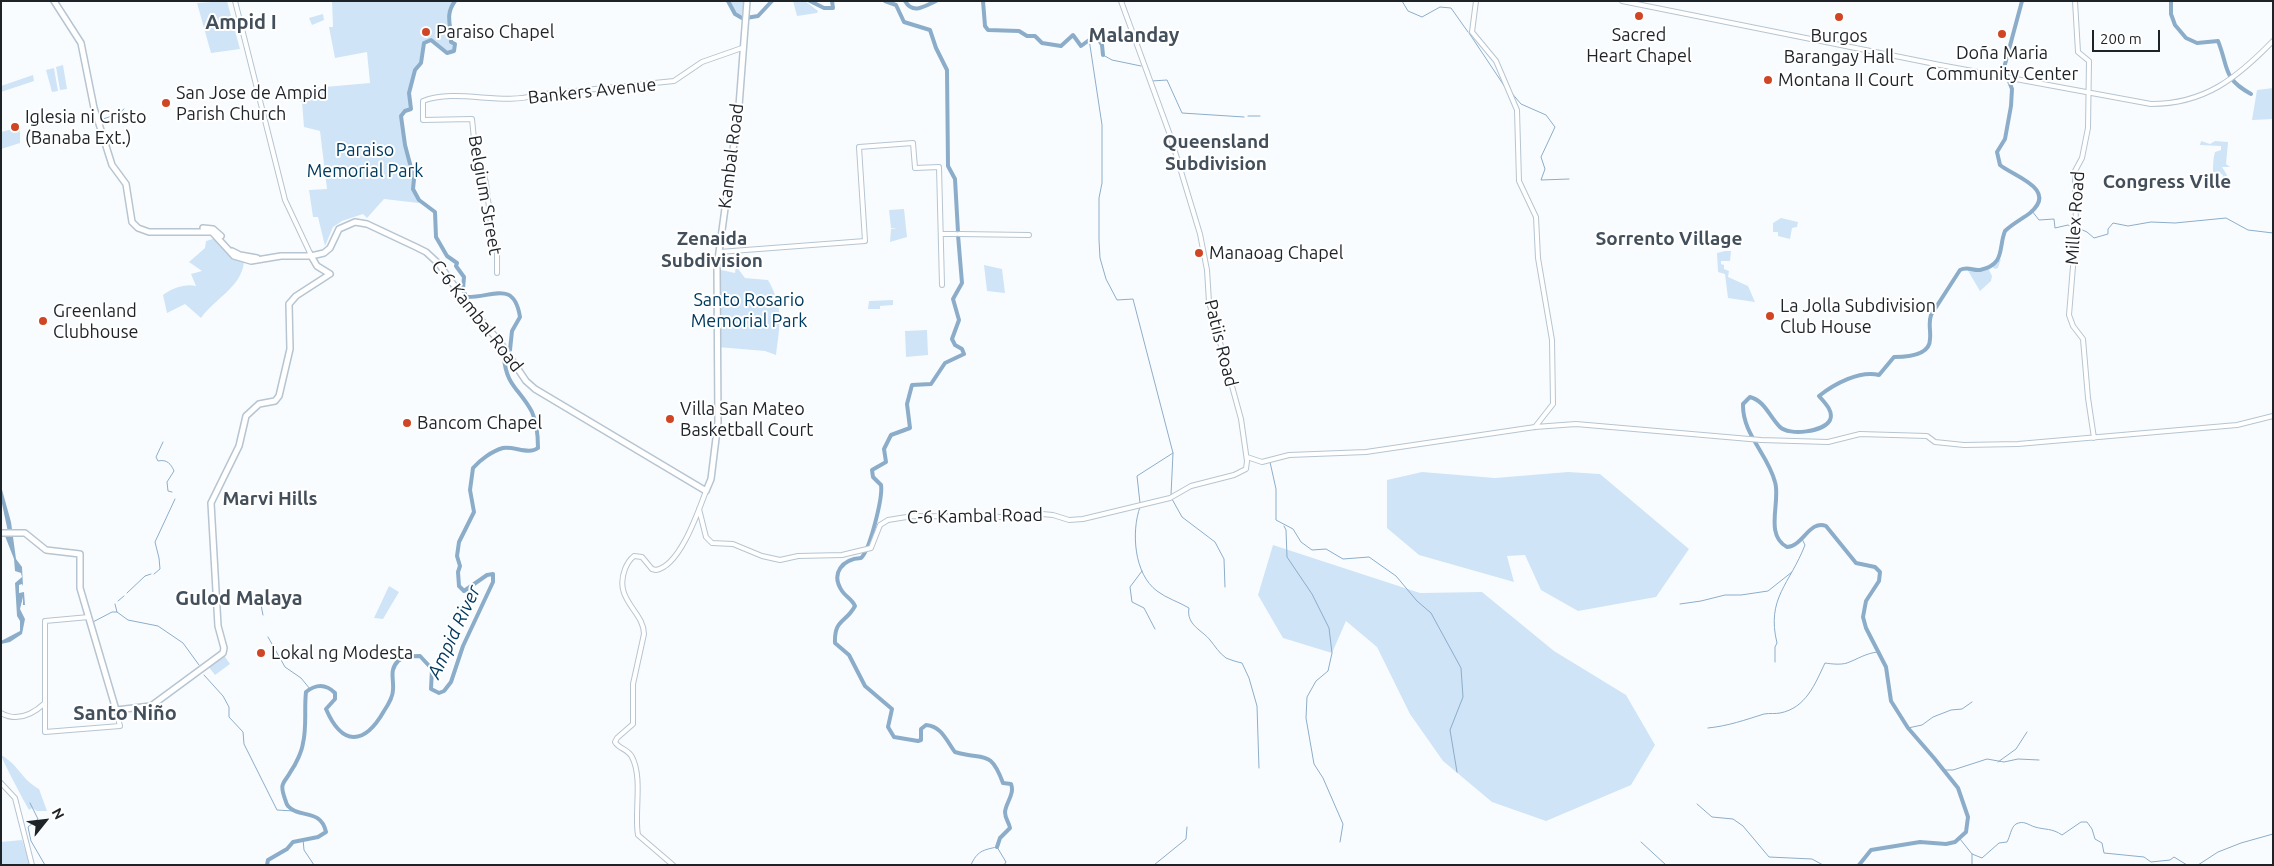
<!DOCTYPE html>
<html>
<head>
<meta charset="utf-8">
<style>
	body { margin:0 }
	#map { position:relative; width:2274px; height:866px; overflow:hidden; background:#f9fcff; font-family:Ubuntu,sans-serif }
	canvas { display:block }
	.frame { position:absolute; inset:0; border:2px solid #1e2328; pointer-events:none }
	.north { position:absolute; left:20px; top:796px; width:50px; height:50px; -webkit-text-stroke:4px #fff; paint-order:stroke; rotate:61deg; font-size:14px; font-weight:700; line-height:20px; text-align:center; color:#1e2328 }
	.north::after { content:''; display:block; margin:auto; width:18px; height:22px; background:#1e2328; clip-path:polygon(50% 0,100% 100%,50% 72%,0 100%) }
	.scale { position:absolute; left:2092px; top:30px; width:68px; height:22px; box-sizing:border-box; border:2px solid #1e2328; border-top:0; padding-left:6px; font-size:15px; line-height:18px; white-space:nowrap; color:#1e2328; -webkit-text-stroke:4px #fff; paint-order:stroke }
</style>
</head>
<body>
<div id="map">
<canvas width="2274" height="866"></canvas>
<div class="frame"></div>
<div class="north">N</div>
<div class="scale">200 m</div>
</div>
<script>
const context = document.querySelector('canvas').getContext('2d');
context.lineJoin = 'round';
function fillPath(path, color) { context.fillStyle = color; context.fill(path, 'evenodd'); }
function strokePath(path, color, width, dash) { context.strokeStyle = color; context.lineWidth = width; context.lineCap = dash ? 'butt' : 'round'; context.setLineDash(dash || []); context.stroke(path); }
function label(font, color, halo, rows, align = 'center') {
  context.font = font + ' Ubuntu,sans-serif'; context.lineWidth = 4; context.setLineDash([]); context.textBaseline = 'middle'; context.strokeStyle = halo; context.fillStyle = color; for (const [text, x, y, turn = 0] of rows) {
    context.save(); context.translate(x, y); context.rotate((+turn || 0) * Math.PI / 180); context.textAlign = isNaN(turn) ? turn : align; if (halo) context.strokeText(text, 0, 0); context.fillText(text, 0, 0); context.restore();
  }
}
fillPath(new Path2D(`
	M227 1 240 49 211 53 197 3Z
	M332 1H455C444 16 452 26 451 42L455 44 453 53H447L432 40 424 43 421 63 415 70 409 93 411 109 405 111 401 116 405 145 414 179 413 189 419 203 384 199 367 218 363 214 342 221 333 227 325 246 318 217H313L309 190 327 189 320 131 304 127 302 102 294 98 293 87 302 89 370 83 367 52 335 58 329 27H333Z
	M729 1H744L742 15 736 14Z
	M793 1H805L818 11 817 13 797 16Z
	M323 14 324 20 312 25 309 18Z
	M63 65 67 89 60 90 56 67Z
	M54 68 58 91 52 92 46 70Z
	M33 75 34 81 1 92V86Z
	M2273 88V119L2252 120 2257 90Z
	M20 127V143L1 149V132Z
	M2201 141 2210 144 2215 141 2228 142V143L2226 164 2230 167H2222L2227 175 2225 182 2221 183 2223 175 2218 172 2215 186 2212 189 2215 172H2213C2213 165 2213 159 2215 152L2221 150V146L2200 145Z
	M904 209 907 237 890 242 891 229 897 228H891L889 210Z
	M1781 218 1798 222 1797 227 1792 228 1790 239 1778 236V232H1773V223Z
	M216 238 236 259 244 262C241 288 215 298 201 318L185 304 167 313 163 295C170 289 186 283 196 286L191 274 202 271 189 262 205 248 206 241Z
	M1725 251H1731L1730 261H1721V264L1724 265V269L1729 271 1728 277 1748 286 1755 302 1728 298 1725 274 1718 272 1717 253Z
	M2001 259 1998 268 1995 269 1992 267 1989 270 1992 276 1991 281 1980 291 1967 269 1978 272Z
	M984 265 1002 269 1005 293 987 291Z
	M736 266 745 278 768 280C784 308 780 324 776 355L765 351 717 347V269L735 273Z
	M893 300V305L880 306V309H868L869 301Z
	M927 330 928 355 906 357 905 331Z
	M1422 472 1495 478 1568 472 1600 474 1689 549 1656 597 1578 611 1541 590 1525 555 1507 556 1514 582 1419 555 1387 528V480Z
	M1273 545 1420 593 1482 592 1554 651 1626 695 1655 745 1631 785 1546 821 1492 802 1443 761 1410 714 1377 647 1346 621 1332 653 1283 638 1258 595Z
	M389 586 399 592 383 619 374 618Z
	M223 654 230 664 215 675 208 666Z
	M1 755C20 766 21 779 39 789L47 811H37L32 808 29 810C25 803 2 760 1 755Z
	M22 840 30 865H1V842Z`), '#cfe4f7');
fillPath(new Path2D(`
	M1 486 11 522 16 559 22 567 23 586 22 584 19 585V593L24 592 25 605H23V597L20 609 25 619 22 634 10 642 1 644V641L20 631V621L17 616 15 583 22 577 21 573 15 571 14 559 5 536 8 532 1 499Z`), '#8cadc9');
strokePath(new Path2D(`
	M1402 1 1408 11 1422 17 1440 7 1451 8 1468 32
	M1469 33 1505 87
	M1089 39 1102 125V183L1099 198V240L1100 258 1106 279 1117 300 1133 299 1173 453 1171 495
	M1103 55 1112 60 1141 66
	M1152 81 1167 80 1182 113 1244 117
	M1510 91 1521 104 1546 115 1555 127 1541 157 1545 169 1541 180 1569 179
	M1248 116H1260
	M103 119 118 114 124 109
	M2032 211 2039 220 2054 219 2055 228 2068 225 2073 227
	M2078 228 2087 232 2094 238 2108 234V229L2113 223 2128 226 2151 222 2175 223 2226 218 2248 230 2273 233
	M163 442 156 457 158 461C167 459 171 464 174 471L167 482 168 491 172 492
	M1270 462 1276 489V520L1293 529 1301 542 1312 550 1326 549 1343 559 1369 557 1396 576 1417 601 1431 613 1461 668 1463 697 1450 730 1457 772
	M1172 499 1182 517 1215 542 1224 559 1225 587
	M1140 503 1137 476 1173 453
	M1140 507C1131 532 1134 574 1157 591 1166 598 1179 602 1189 608 1186 625 1202 630 1210 640 1215 646 1219 653 1226 658 1231 660 1237 662 1242 663L1249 678 1257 706 1259 768
	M1284 526 1286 530 1287 557 1312 594 1329 628 1332 653 1328 671 1316 681 1307 697 1306 718 1314 764 1323 778 1343 824 1340 842
	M1142 571 1130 587 1132 602 1144 608 1155 629
	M154 574 160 569 159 558 155 542 175 499
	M127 593 145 576 151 574
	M118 601 124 596
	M1680 604 1701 601 1725 595H1741L1768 591 1792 572
	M261 605 263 615
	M117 612 128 620 158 626 183 643 199 665
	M93 622 112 612H117L115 604
	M268 637 285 667 301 678 310 689
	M1775 662V647L1777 643C1766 598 1790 584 1805 545L1802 539
	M204 675 223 696 229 707V717L243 732 244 744 277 810 294 811
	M1708 728C1728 726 1745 720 1764 714 1770 713 1775 714 1780 713 1806 708 1815 684 1825 663 1832 664 1840 665 1847 663 1858 659 1866 653 1878 652
	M1908 728 1922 725 1933 717 1951 710 1962 709 1972 702
	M1998 762 2016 749 2027 732
	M1944 770H1953L1987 759 2004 762 2018 759 2039 760
	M30 803 38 819 28 827 31 841 45 865
	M1697 804 1712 817 1733 819 1743 826 1769 857 1812 859 1823 865
	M303 839 304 850 314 865
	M1960 839 1972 854 1982 858 1999 843 2007 842C2010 837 2011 827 2016 824 2024 820 2028 825 2035 827 2045 830 2052 828 2062 835L2081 822H2087L2092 829 2095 839 2102 843 2104 853 2144 857 2151 862 2170 860 2174 857 2187 865
	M1641 842 1666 865
	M1972 854V865
	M971 865C977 851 983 850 997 847L1006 862 1004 865
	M1154 865 1186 839 1187 827
	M2198 865 2218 852 2241 843 2273 834`), '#8cadc9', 1);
strokePath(new Path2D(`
	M728 1 735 14 742 18
	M810 1 824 8H833L832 1
	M885 1 896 5 904 22 930 30 936 48 947 70 948 166 955 179 958 232
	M905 1C913 15 925 6 936 1
	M983 1 985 26 988 30 1019 31 1027 36H1035L1042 43 1061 46 1073 35 1081 46 1096 35 1102 45 1103 55
	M2171 1V14L2175 25 2186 38 2197 43 2218 41C2229 68 2222 78 2251 94
	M746 18 758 16 772 1
	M958 235 962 283 953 299 959 320 952 339 955 345 962 349 964 354 945 363 931 384 912 385 907 404 910 428 891 435 884 449 886 462 872 470 873 477 881 485C883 497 870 550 861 558 843 559 830 573 842 591 846 597 852 599 855 606 846 623 834 619 835 643L849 655 865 686 892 709 888 727 894 737 918 741 921 740V729L926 725C942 726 947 742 955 752 984 761 990 748 1003 783L1011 784C1015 794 1006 802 1005 812 1005 819 1009 822 1010 828L1000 838 997 847
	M267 865 268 860 287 849 293 842 318 837 326 832C321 808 299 819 288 806 286 804 286 801 285 799 279 782 284 784 291 771 296 764 302 751 303 743 307 727 304 709 306 692 316 684 326 684 335 693V699L326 709C342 746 364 746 384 711 388 705 393 696 393 690 394 679 389 670 398 661 402 657 414 656 420 656L432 669 431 689 439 693 444 691 451 682 463 646 493 582V574L487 575 464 591 459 586 458 572 460 566 457 556 459 542 474 512 470 490 473 468C480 460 492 451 503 448 514 446 529 455 538 448 538 435 537 423 532 412 520 389 506 386 504 357L510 350 512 331 520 317C514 279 492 298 466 297L463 289 464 277 456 266 457 263 447 256 436 237 435 212 419 200 413 189 414 179 405 145 401 116 405 111 411 109 409 93 415 70 421 63 424 43 431 40 447 53 454 51 455 44 451 42C452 26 444 16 455 1
	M1859 865 1871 850 1920 842 1946 844 1955 842 1966 832 1968 817 1958 788 1934 758 1908 728 1891 701 1886 667 1866 628 1863 617 1866 601 1879 581 1880 572 1875 567 1856 563 1826 526C1810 519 1802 547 1787 547 1764 535 1781 501 1775 482 1768 454 1742 434 1743 404L1750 397C1765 401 1769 416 1780 427 1789 436 1824 432 1830 420 1834 411 1824 402 1819 396 1834 384 1860 370 1879 375L1894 357C1907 357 1930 356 1930 339 1931 330 1928 324 1931 315L1960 270C1968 266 1973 271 1980 270 2006 264 1998 248 2005 231 2012 224 2022 219 2030 213 2059 189 2013 176 2000 165L1997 152 2005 139 2011 106 2012 89 2004 68 2022 1`), '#8cadc9', 4);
const minor = new Path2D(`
	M235 1 285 200 310 253
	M1476 1 1472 32 1496 61 1517 110 1519 181 1536 217 1538 258 1552 340 1553 404 1535 427
	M1622 1 1940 65 2151 104C2205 104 2237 78 2273 41
	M2075 1 2078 52 2089 61 2088 128 2082 158 2075 171 2076 230 2069 315 2073 326 2083 339 2088 398 2094 438
	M941 234H956
	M959 234 1029 235
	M719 252 865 241 859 147 913 143 915 168 939 167 942 285
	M497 273V249L493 240 486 183 482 167 476 159 472 119 423 120V101C456 88 503 106 536 95L674 81 702 62 742 48
	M1247 457 1262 462 1289 455 1366 452 1535 427 1576 424 1761 440 1828 442 1860 434 1927 436 1935 442 1964 445 2018 444 2237 425 2273 416
	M699 509 706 537 712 543 733 544 762 556 780 560 798 556 842 555 871 548 880 525 888 520 913 516 1002 517 1042 514 1053 515 1069 520 1083 519 1170 498 1191 486 1234 475 1246 469 1247 461 1241 419 1209 302 1207 270 1200 234 1170 135 1121 1
	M89 617 45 621V732L120 726 116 710
	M1 713C17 722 32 715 45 703
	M1 783 15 798 32 865
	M673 865 638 835C634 813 643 778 632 757 628 749 619 749 615 742L617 738 633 724V684L644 634C644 611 613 600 625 569 627 564 629 560 634 556L642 557 652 569 656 570C680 566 698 512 706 491`);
const major = new Path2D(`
	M54 1 81 43 94 108 112 165 126 184 132 222 138 228 149 232H212L234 256 251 261 281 256H311L324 253 330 248 339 229 355 222 367 224 416 247 426 252 439 264 467 304 499 341 526 381 535 389 706 491 711 479 718 422 717 267 739 106 747 1
	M203 228 213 229 221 236
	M232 251 240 255 257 258
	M1 533H25L46 550 80 554V588L116 710 151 706 223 653 224 648 218 626 211 503 239 446 246 416 259 404 275 401 279 396 290 349 289 304 296 296 330 274 317 266 310 254`);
strokePath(minor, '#b6c5d1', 6);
strokePath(major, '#b6c5d1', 8);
strokePath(minor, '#fff', 4);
strokePath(major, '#fff', 5);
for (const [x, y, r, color] of [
	[1639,16,5,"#d04625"],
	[1839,17,5,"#d04625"],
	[426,32,5,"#d04625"],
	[2002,34,5,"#d04625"],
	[1768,80,5,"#d04625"],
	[166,103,5,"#d04625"],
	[15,127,5,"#d04625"],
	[1199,253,5,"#d04625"],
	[1770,316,5,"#d04625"],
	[43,321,5,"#d04625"],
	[670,419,5,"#d04625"],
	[407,423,5,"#d04625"],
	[261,653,5,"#d04625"]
]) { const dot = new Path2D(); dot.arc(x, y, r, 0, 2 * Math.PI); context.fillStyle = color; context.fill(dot); strokePath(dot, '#fff', 2); }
label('18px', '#1e2328', '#fff', [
	["Paraiso Chapel",436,32],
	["Sacred",1639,35,"center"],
	["Heart Chapel",1639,56,"center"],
	["Burgos",1839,36,"center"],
	["Barangay Hall",1839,57,"center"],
	["Doña Maria",2002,53,"center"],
	["Community Center",2002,74,"center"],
	["Montana II Court",1778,80],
	["San Jose de Ampid",176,93],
	["Parish Church",176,114],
	["Iglesia ni Cristo",25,117],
	["(Banaba Ext.)",25,138],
	["Manaoag Chapel",1209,253],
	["La Jolla Subdivision",1780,306],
	["Club House",1780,327],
	["Greenland",53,311],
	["Clubhouse",53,332],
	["Villa San Mateo",680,409],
	["Basketball Court",680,430],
	["Bancom Chapel",417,423],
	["Lokal ng Modesta",271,653]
], 'left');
label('18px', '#1e2328', '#fff', [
	["Bankers Avenue",592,91,-6],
	["Kambal Road",731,156,-83],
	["Belgium Street",485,195,80],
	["Millex Road",2075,218,-86],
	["C-6 Kambal Road",477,316,52],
	["Patiis Road",1221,343,76],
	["C-6 Kambal Road",975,516,-1]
]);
label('18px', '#003b60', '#fff', [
	["Paraiso",365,150],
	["Memorial Park",365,171],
	["Santo Rosario",749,300],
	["Memorial Park",749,321]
]);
label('bold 19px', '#43505b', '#fff', [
	["Queensland",1216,142],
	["Subdivision",1216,164],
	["Congress Ville",2167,182],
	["Zenaida",712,239],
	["Subdivision",712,261],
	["Sorrento Village",1669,239],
	["Marvi Hills",270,499]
]);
label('italic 19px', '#003b60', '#fff', [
	["Ampid River",454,632,-65]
]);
label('bold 20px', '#43505b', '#fff', [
	["Ampid I",241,22],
	["Malanday",1134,35],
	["Gulod Malaya",239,598],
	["Santo Niño",125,713]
]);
</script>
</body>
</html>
